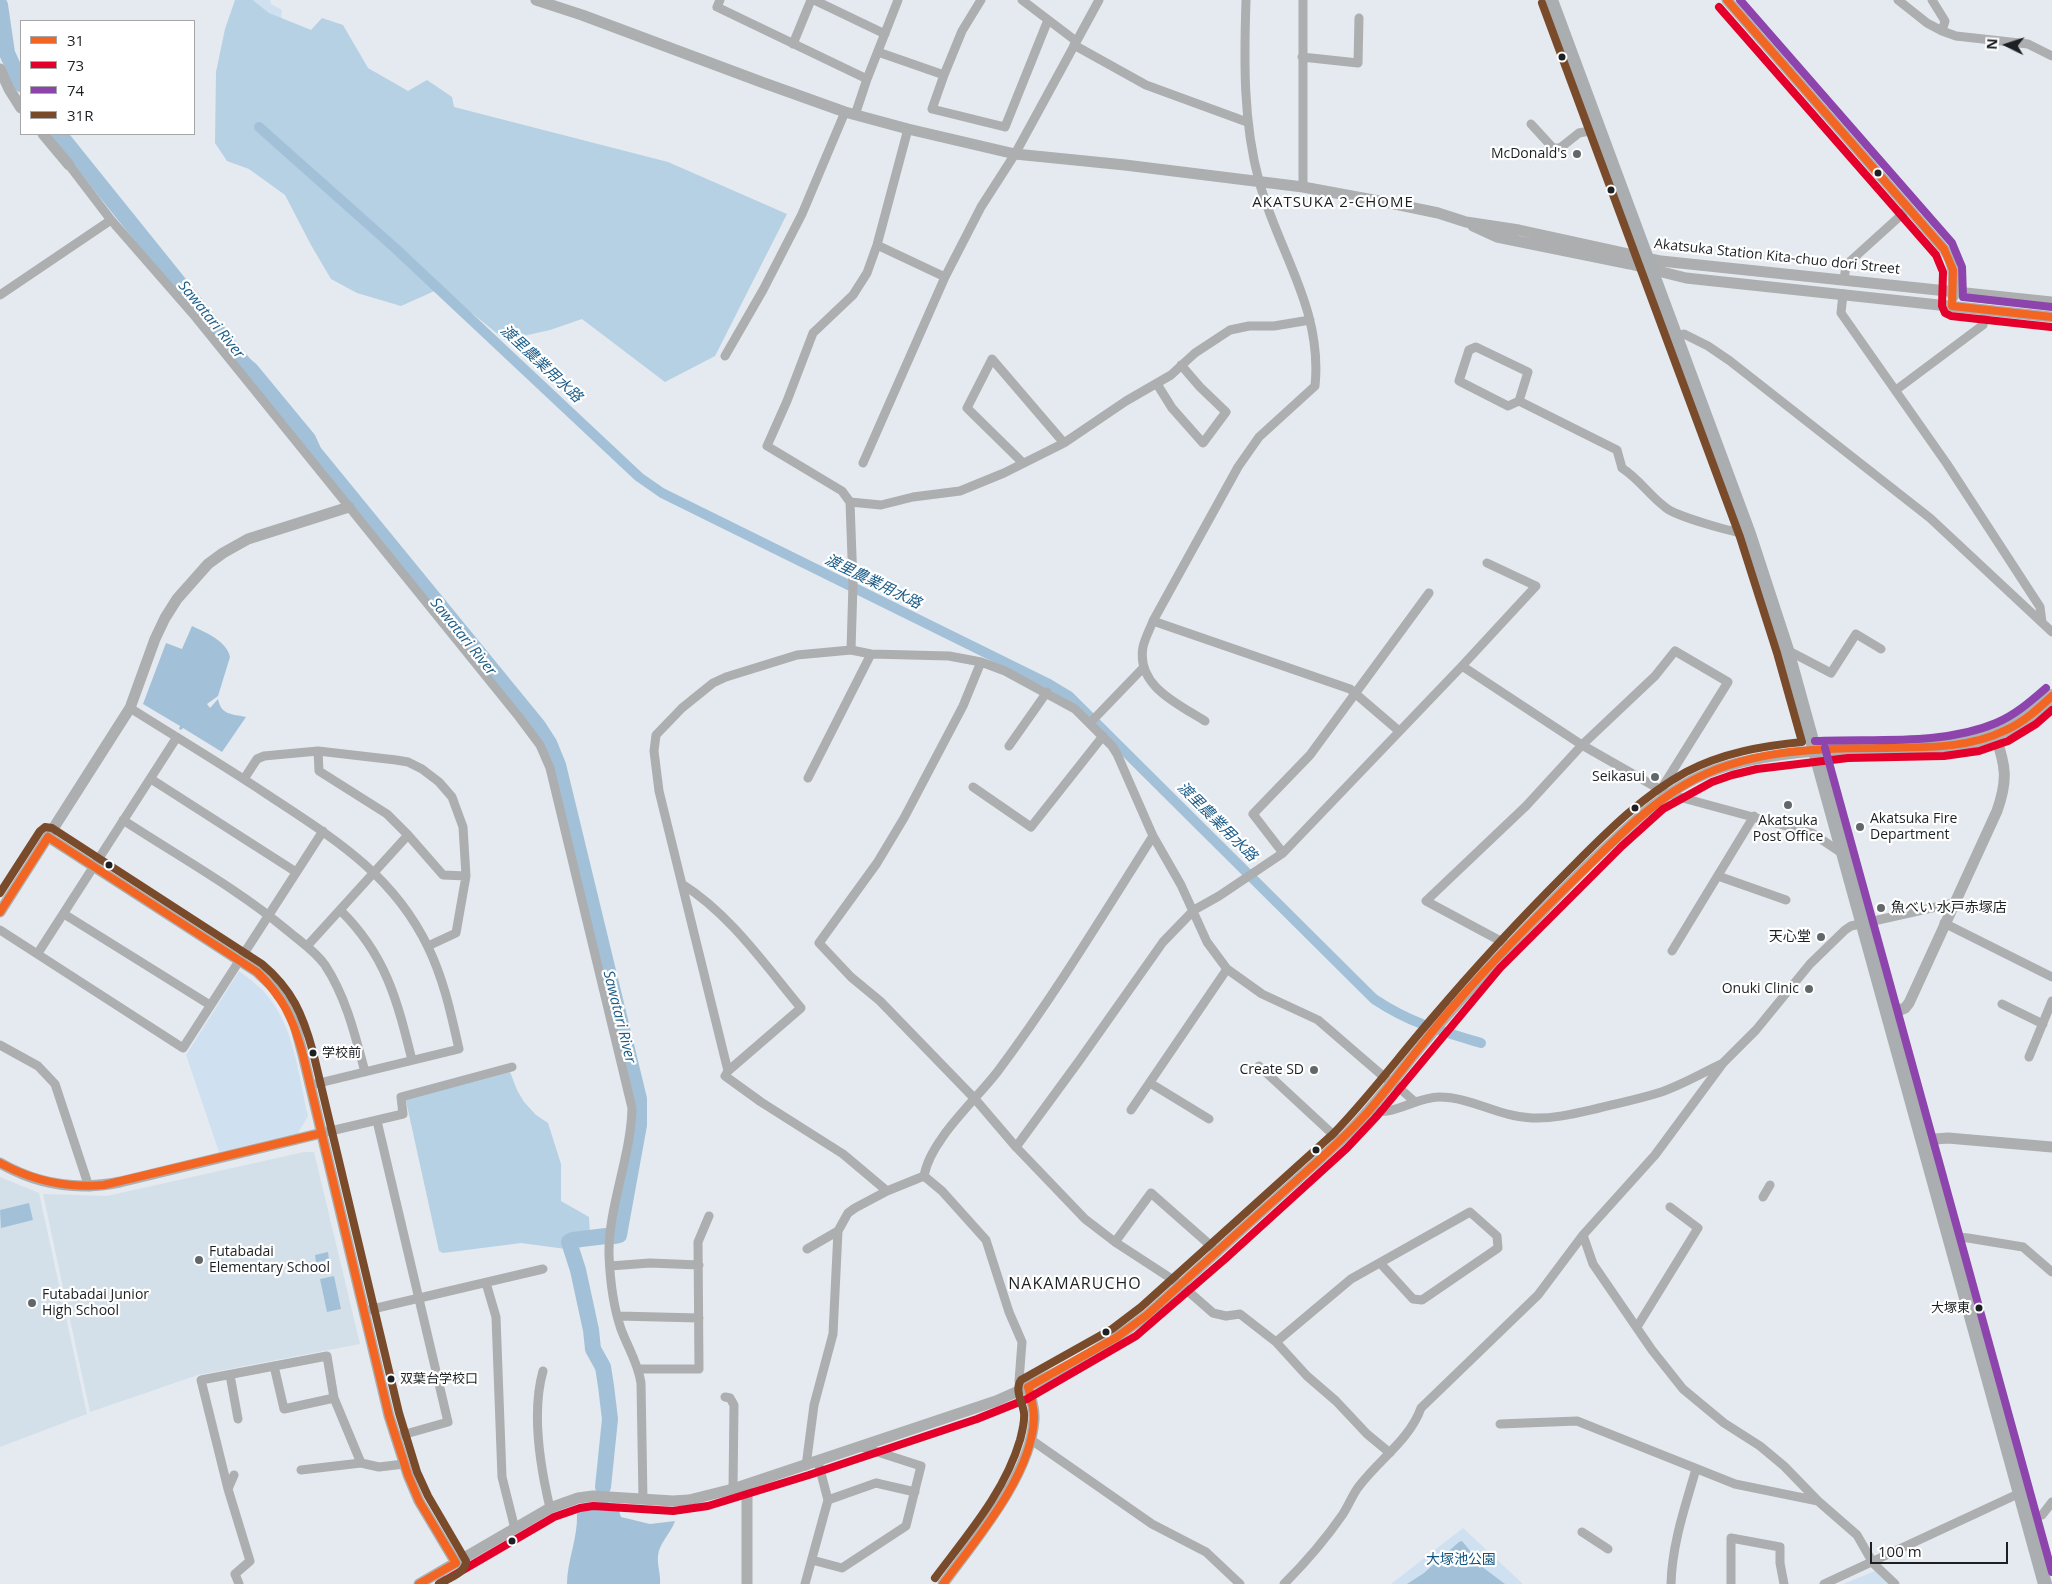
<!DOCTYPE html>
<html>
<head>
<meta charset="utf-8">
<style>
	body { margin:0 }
	#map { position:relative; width:2052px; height:1584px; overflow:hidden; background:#e4eaef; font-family:"Open Sans",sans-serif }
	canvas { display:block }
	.legend { position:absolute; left:20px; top:20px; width:175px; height:115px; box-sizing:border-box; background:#fff; border:1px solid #a4a6a7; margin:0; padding:6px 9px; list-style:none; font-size:15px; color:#1c2023 }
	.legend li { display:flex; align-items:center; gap:10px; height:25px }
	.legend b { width:25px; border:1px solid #a4a6a7 }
	.north { position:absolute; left:1982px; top:20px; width:50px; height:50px; -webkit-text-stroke:4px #fff; paint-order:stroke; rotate:274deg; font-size:14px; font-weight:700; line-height:20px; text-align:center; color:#1c2023 }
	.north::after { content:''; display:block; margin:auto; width:18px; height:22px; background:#1c2023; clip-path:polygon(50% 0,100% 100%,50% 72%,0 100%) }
	.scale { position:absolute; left:1870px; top:1542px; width:138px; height:22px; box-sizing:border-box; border:2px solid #1c2023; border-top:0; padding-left:6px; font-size:15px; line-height:18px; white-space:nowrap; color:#1c2023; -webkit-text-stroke:4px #fff; paint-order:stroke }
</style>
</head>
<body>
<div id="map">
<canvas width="2052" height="1584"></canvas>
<ul class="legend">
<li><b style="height:6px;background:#f26522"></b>31</li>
<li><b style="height:6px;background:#e4002b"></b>73</li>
<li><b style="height:6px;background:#8e44ad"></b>74</li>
<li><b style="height:6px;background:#7a4b2a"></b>31R</li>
</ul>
<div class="north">N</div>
<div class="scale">100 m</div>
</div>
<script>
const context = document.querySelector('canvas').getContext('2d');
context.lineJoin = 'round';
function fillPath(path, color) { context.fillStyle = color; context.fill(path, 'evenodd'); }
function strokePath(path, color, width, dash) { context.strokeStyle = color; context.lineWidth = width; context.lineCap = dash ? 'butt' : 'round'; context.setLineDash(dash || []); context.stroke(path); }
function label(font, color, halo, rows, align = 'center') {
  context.font = font + ' "Open Sans","Noto Sans JP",sans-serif'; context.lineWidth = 4.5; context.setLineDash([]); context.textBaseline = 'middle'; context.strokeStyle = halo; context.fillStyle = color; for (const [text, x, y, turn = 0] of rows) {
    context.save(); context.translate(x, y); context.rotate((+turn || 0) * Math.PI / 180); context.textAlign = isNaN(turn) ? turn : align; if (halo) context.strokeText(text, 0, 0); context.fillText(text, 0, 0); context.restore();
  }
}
fillPath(new Path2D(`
	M304 1152H314L360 1344 198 1375 90 1412 43 1194 107 1196Z
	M0 1177 39 1193 87 1414 0 1447Z`), '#d3e0e9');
fillPath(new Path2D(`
	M253 0H270L271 4 282 10 281 19 269 13Z
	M239 971C250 979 262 988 270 999 295 1032 299 1078 308 1116L298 1133 219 1152 186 1055Z
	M1463 1528 1523 1584H1391Z
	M1875 1571 1890 1584H1843Z`), '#cfe1f0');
fillPath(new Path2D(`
	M235 0H253L269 13 311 30 322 18 343 25 368 68 408 91 427 80 452 97 454 107 668 162 787 214 715 356 665 382 582 319 550 330 505 340 441 288 401 306 357 293 331 279 311 245 285 195 249 169 227 161 215 143 216 72 225 29Z
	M510 1072 517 1090 524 1102 536 1115 548 1123 561 1164V1201L589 1217 590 1235 564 1236 566 1249 521 1243 443 1253 439 1251 406 1101 407 1099Z`), '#b6d0e4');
fillPath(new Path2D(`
	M192 626C205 632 227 641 230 657L218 696 207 704 210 708 218 699C221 715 232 714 246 717L222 752 183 728 181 730 179 729 180 726 143 704 166 643 182 649Z
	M29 1203 33 1220 1 1228 0 1210Z
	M328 1252 329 1260 316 1262 315 1255Z
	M334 1276 341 1309 327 1312 320 1279Z
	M585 1505C595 1514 606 1513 618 1508L621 1517 650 1524 675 1521C671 1533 659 1543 658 1556 657 1565 661 1575 660 1584H567C567 1561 578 1538 577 1514Z
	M1462 1541 1485 1569 1505 1584H1407L1424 1573 1459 1542Z`), '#a2c1d8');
strokePath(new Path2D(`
	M259 127 395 248 639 477 662 493 1049 684 1069 696 1374 999C1410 1023 1440 1031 1481 1043`), '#a2c1d8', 10);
strokePath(new Path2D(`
	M0 5 7 53 21 84
	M59 134 244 364 251 370 308 439 314 452 538 726 549 743 558 765 639 1099V1125L619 1235 615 1236
	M603 1487 610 1419 606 1386 603 1367 593 1349 591 1330 578 1270 569 1242 573 1240 606 1236
	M600 1534 601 1505`), '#a2c1d8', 16);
strokePath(new Path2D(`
	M720 0 717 7 867 79
	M814 0 885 34
	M1022 0 1076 41
	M1303 0V187
	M1898 0 1927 23 1942 31 1956 36 2028 44 2052 56
	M1932 0 1945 21 1942 31
	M793 44 811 0
	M1074 45 1146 85 1247 122
	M878 52 944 75 962 31 981 0
	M1302 57 1358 63 1359 18
	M944 75 932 109 1005 127 1048 20
	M855 115 867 79 898 0
	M1531 124 1553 148H1560L1579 133 1599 129
	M69 165 111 220 193 314 519 717 540 745 550 768 632 1108C631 1157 608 1207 609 1255 610 1279 613 1306 621 1329 628 1348 638 1363 641 1383L643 1499
	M877 245 945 277
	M1844 280 1846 265 1909 208
	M1843 294 1841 313 1947 464 2040 607 2042 622
	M0 295 111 220
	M1675 337 1684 334 1708 346 1730 361 1930 518 2052 632
	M725 356 763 290 802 214 845 112
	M1157 384 1172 408 1203 443 1226 412 1200 387 1181 365
	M1896 390 1983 325 1986 310
	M1519 401 1528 372 1476 347 1469 350 1459 381 1508 406 1519 401 1617 450 1622 468C1639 479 1649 495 1665 507 1674 516 1735 533 1749 534
	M863 463 945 277 981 207 1015 154 1099 0
	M1023 463 967 408 992 359 1064 443
	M850 502 881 505 913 497 960 491 1004 473 1064 443 1126 401 1171 375 1195 353 1230 330 1249 326H1274L1310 320
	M1153 621 1350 689 1399 731
	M851 650 853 584 850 502 842 491 767 446 787 401 813 333 853 295 867 273 877 245 908 129
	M1787 650 1831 673 1856 634 1881 649
	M981 662 963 706 904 818 877 863 819 943 851 977 880 1001 975 1099 1016 1147 1085 1219 1115 1242 1181 1285 1213 1313 1226 1316 1240 1314 1276 1342 1307 1376 1336 1401 1367 1434 1390 1453
	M1462 666 1582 745 1668 794 1812 833 1843 854
	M130 708C176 737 223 765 268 795 333 838 393 874 428 947 444 980 451 1014 459 1049L311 1085
	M1205 721C1178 704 1136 686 1143 647 1145 638 1150 629 1153 621L1238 467 1259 437 1315 386C1323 309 1278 251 1259 181 1243 122 1244 60 1246 0
	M1090 723 1143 668
	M1009 746 1047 692
	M318 751 319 771 387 814 408 835 443 875 466 876
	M808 778 871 654
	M151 779 296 872
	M244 779 257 759 264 756 318 751 396 760 408 762 422 769 439 782 452 797 463 827 466 876 456 933 428 946
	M973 787 1031 827 1103 736
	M123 820C178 856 238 889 288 931 301 942 315 951 325 965 346 997 355 1035 365 1072
	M1283 853 1253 814 1310 755 1429 593
	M1718 876 1786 900
	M682 884C730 914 765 965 801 1008L728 1071
	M340 910C386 955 397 1000 412 1060
	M64 914 210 1005
	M1944 923 2052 977
	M0 930 183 1048 323 831
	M308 945 408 835
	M1508 945 1426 901 1526 806 1582 745 1655 676 1675 651 1728 682 1660 791
	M1672 951 1754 816
	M38 953 177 737
	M2002 1004 2043 1024
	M0 1045 38 1066 55 1084 89 1187
	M2029 1057 2052 1001
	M1259 1066 1340 1141
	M1150 1083 1209 1119
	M1131 1110 1227 969
	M1369 1110C1394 1117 1415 1097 1439 1097 1472 1097 1499 1117 1532 1118 1554 1119 1577 1113 1599 1108 1619 1103 1639 1099 1658 1093 1680 1086 1700 1074 1721 1064
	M377 1121 448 1422 395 1437
	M322 1133 403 1114 401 1097 512 1067
	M1016 1147 1079 1061 1163 942 1194 910 1219 896 1283 853 1462 666 1536 586 1487 563
	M924 1176C930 1140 976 1100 998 1071 1054 996 1103 915 1153 836
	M924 1176 942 1191 986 1240 1009 1312 1022 1342 1019 1381 1022 1390
	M887 1191 843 1154 761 1102 725 1076 728 1071 659 791 654 751 656 735 682 708 713 683 726 677 797 655 851 650 871 654 949 656 981 662 1005 671 1075 709 1112 746 1117 754 1153 836 1181 885 1207 942 1227 969 1262 994 1318 1020 1391 1083 1397 1086 1415 1102
	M1763 1197 1770 1185
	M1583 1235 1593 1264 1652 1350 1683 1389 1724 1423 1760 1446 1784 1466 1818 1501 1857 1535 1873 1563 1895 1584
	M1948 1236 1968 1238 2023 1247 2052 1272
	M1115 1242 1151 1193 1218 1252
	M807 1249 838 1231
	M610 1266 650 1263 699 1265
	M486 1283 496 1317 502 1477 515 1529
	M364 1311 543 1269
	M618 1316 699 1318
	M1637 1327 1698 1228 1670 1207
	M1276 1342 1351 1279 1470 1212 1497 1236 1498 1248 1422 1300 1413 1299 1381 1264
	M274 1366 284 1409 334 1398
	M639 1369H699L698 1242 709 1216
	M543 1371C531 1413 540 1466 550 1508
	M230 1375 238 1419
	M725 1397 730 1398 734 1405 733 1489
	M1500 1424 1577 1421 1735 1484 1818 1501
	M1030 1439 1152 1524 1206 1552 1240 1584
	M806 1466 814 1405 833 1334 838 1231 848 1213 855 1208 887 1191 924 1176
	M301 1470 361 1463
	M234 1475 228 1489 250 1561 235 1574 239 1584
	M228 1489 201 1380 327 1356 334 1398 361 1463 379 1467 404 1464
	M828 1500 876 1483 915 1492
	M2027 1519 2042 1515 2052 1502
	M1582 1532 1608 1549
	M812 1560 842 1568 906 1526 921 1466 862 1447
	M439 1573 444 1584
	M805 1584 828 1500 818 1462
	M1284 1584C1306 1562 1325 1540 1343 1514 1349 1505 1353 1493 1360 1485 1380 1459 1410 1439 1421 1408L1538 1295 1583 1235 1655 1155 1723 1063 1756 1030 1810 964 1845 930 1851 926 1954 903
	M1671 1584C1672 1544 1685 1507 1696 1469
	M1731 1584V1538L1780 1547V1563L1784 1584
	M1824 1584 2020 1493`), '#acaeaf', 9);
strokePath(new Path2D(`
	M536 0 582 15 764 83 845 112 908 129 1015 154 1125 165 1303 187 1395 204 1438 213 1466 222 1519 230 1661 261 2052 302
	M1727 0 1944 249C1955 265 1954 278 1953 297
	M0 69 9 89 21 108
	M43 134 69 165
	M1473 226 1497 237 1630 264 1686 278 2052 317
	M48 837 257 972 272 986 285 1004 295 1025 303 1055 389 1416 408 1475 419 1501 456 1563
	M0 912 130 708 155 639 165 618 177 599 208 564 223 553 248 539 349 507
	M1887 1015 1905 1008 1909 1003 1997 811C2008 780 2006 766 1995 735
	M1922 1140 1948 1138 2052 1147
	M0 1163C38 1185 77 1191 120 1182L322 1133
	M747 1485V1584
	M419 1584 550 1508 578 1498 593 1496 673 1501 689 1500 733 1489 996 1401C1045 1380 1105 1348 1147 1315L1340 1141C1378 1104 1408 1060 1443 1020 1489 966 1538 915 1588 865 1625 830 1660 793 1707 773 1741 759 1779 754 1815 751
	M943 1584C975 1540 1030 1476 1034 1420 1035 1409 1031 1398 1028 1387`), '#acaeaf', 11);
strokePath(new Path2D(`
	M1815 751C1900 744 1987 764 2052 696`), '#adb0b4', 14);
strokePath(new Path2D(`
	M1551 0 1749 534 1787 650 2045 1584`), '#aaaeb1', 14);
strokePath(new Path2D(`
	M1727 0 1944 249 1953 270 1952 306
	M1952 306 2052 317
	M48 837 257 972C284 998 293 1019 303 1055L389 1416 408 1475 419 1501 456 1563
	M0 912 48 837
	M0 1163C34 1181 66 1188 104 1185L322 1133
	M1028 1387 1117 1337 1147 1315C1191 1275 1235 1235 1279 1196 1309 1169 1340 1143 1367 1113 1398 1077 1426 1037 1458 1001 1497 956 1539 914 1581 873 1614 841 1646 807 1686 784 1742 751 1813 748 1876 748 1919 747 1966 750 2006 730 2024 722 2038 709 2052 696
	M419 1584 456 1563
	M943 1584C976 1540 1033 1474 1034 1417 1034 1407 1031 1397 1028 1387`), '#f26522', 8);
strokePath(new Path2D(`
	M1719 7 1936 255 1943 272 1942 306 1945 313 1951 316 2051 327
	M439 1584 554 1517 580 1508 593 1506 673 1511 708 1506 809 1475 977 1419 1027 1399 1136 1336 1225 1259 1347 1148 1377 1116 1500 968 1622 846 1663 809 1712 782 1732 775 1757 769 1848 758 1944 756 1979 751 2008 741 2036 724 2052 710`), '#e4002b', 8);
strokePath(new Path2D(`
	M1740 0 1952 243 1962 267 1963 297 2052 307
	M1815 741C1872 738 1942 746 1996 723 2015 715 2030 702 2046 688
	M1825 748 2052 1572`), '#8e44ad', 8);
strokePath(new Path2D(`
	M0 893 40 831 45 827 52 828 262 964C292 989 303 1015 313 1052L399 1413 417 1472 428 1496 466 1561C466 1573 449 1578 439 1584
	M935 1578C967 1535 1005 1492 1020 1440 1022 1432 1025 1422 1024 1413 1023 1403 1014 1390 1021 1380L1112 1329 1141 1307 1333 1134C1369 1097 1400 1055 1434 1016 1477 965 1523 916 1570 869 1605 834 1642 796 1686 772 1722 753 1762 746 1802 742L1777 653 1740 537 1542 3`), '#7a4b2a', 8);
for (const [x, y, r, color] of [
	[1562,57,4.5,"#1c2023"],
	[1577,154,5,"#62676a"],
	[1878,173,4.5,"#1c2023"],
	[1611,190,4.5,"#1c2023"],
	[1655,777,5,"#62676a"],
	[1788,805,5,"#62676a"],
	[1635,808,4.5,"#1c2023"],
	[1860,827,5,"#62676a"],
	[109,865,4.5,"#1c2023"],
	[1881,908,5,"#62676a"],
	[1821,937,5,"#62676a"],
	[1809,989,5,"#62676a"],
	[313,1053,4.5,"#1c2023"],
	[1314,1070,5,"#62676a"],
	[1316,1150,4.5,"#1c2023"],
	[199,1260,5,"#62676a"],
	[32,1303,5,"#62676a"],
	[1979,1308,4.5,"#1c2023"],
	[1106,1332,4.5,"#1c2023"],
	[391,1379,4.5,"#1c2023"],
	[512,1541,4.5,"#1c2023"]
]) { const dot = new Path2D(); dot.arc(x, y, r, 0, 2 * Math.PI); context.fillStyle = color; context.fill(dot); strokePath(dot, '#fff', 2); }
label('13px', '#1c2023', '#fff', [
	["学校前",322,1053],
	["大塚東",1970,1308,"right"],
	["双葉台学校口",400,1379]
], 'left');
label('14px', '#1c2023', '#fff', [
	["McDonald's",1567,154],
	["Seikasui",1645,777],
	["Akatsuka Fire",1870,819,"left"],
	["Department",1870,835,"left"],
	["Akatsuka",1788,821,"center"],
	["Post Office",1788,837,"center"],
	["魚べい 水戸赤塚店",1891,908,"left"],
	["天心堂",1811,937],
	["Onuki Clinic",1799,989],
	["Create SD",1304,1070],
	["Futabadai",209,1252,"left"],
	["Elementary School",209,1268,"left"],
	["Futabadai Junior",42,1295,"left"],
	["High School",42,1311,"left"]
], 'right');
label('14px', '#1c2023', '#fff', [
	["Akatsuka Station Kita-chuo dori Street",1777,257,6]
]);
label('14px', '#0f547e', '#fff', [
	["大塚池公園",1461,1560]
]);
context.letterSpacing = '1px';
label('15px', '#1c2023', '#fff', [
	["AKATSUKA 2-CHOME",1333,203]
]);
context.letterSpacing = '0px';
label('italic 15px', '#1c5d88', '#fff', [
	["Sawatari River",211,320,51],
	["渡里農業用水路",541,364,43],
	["渡里農業用水路",873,582,26],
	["Sawatari River",463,637,51],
	["渡里農業用水路",1217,822,45],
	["Sawatari River",619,1017,76]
]);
context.letterSpacing = '1px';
label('16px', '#1c2023', '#fff', [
	["NAKAMARUCHO",1075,1284]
]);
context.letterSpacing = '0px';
</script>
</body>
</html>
